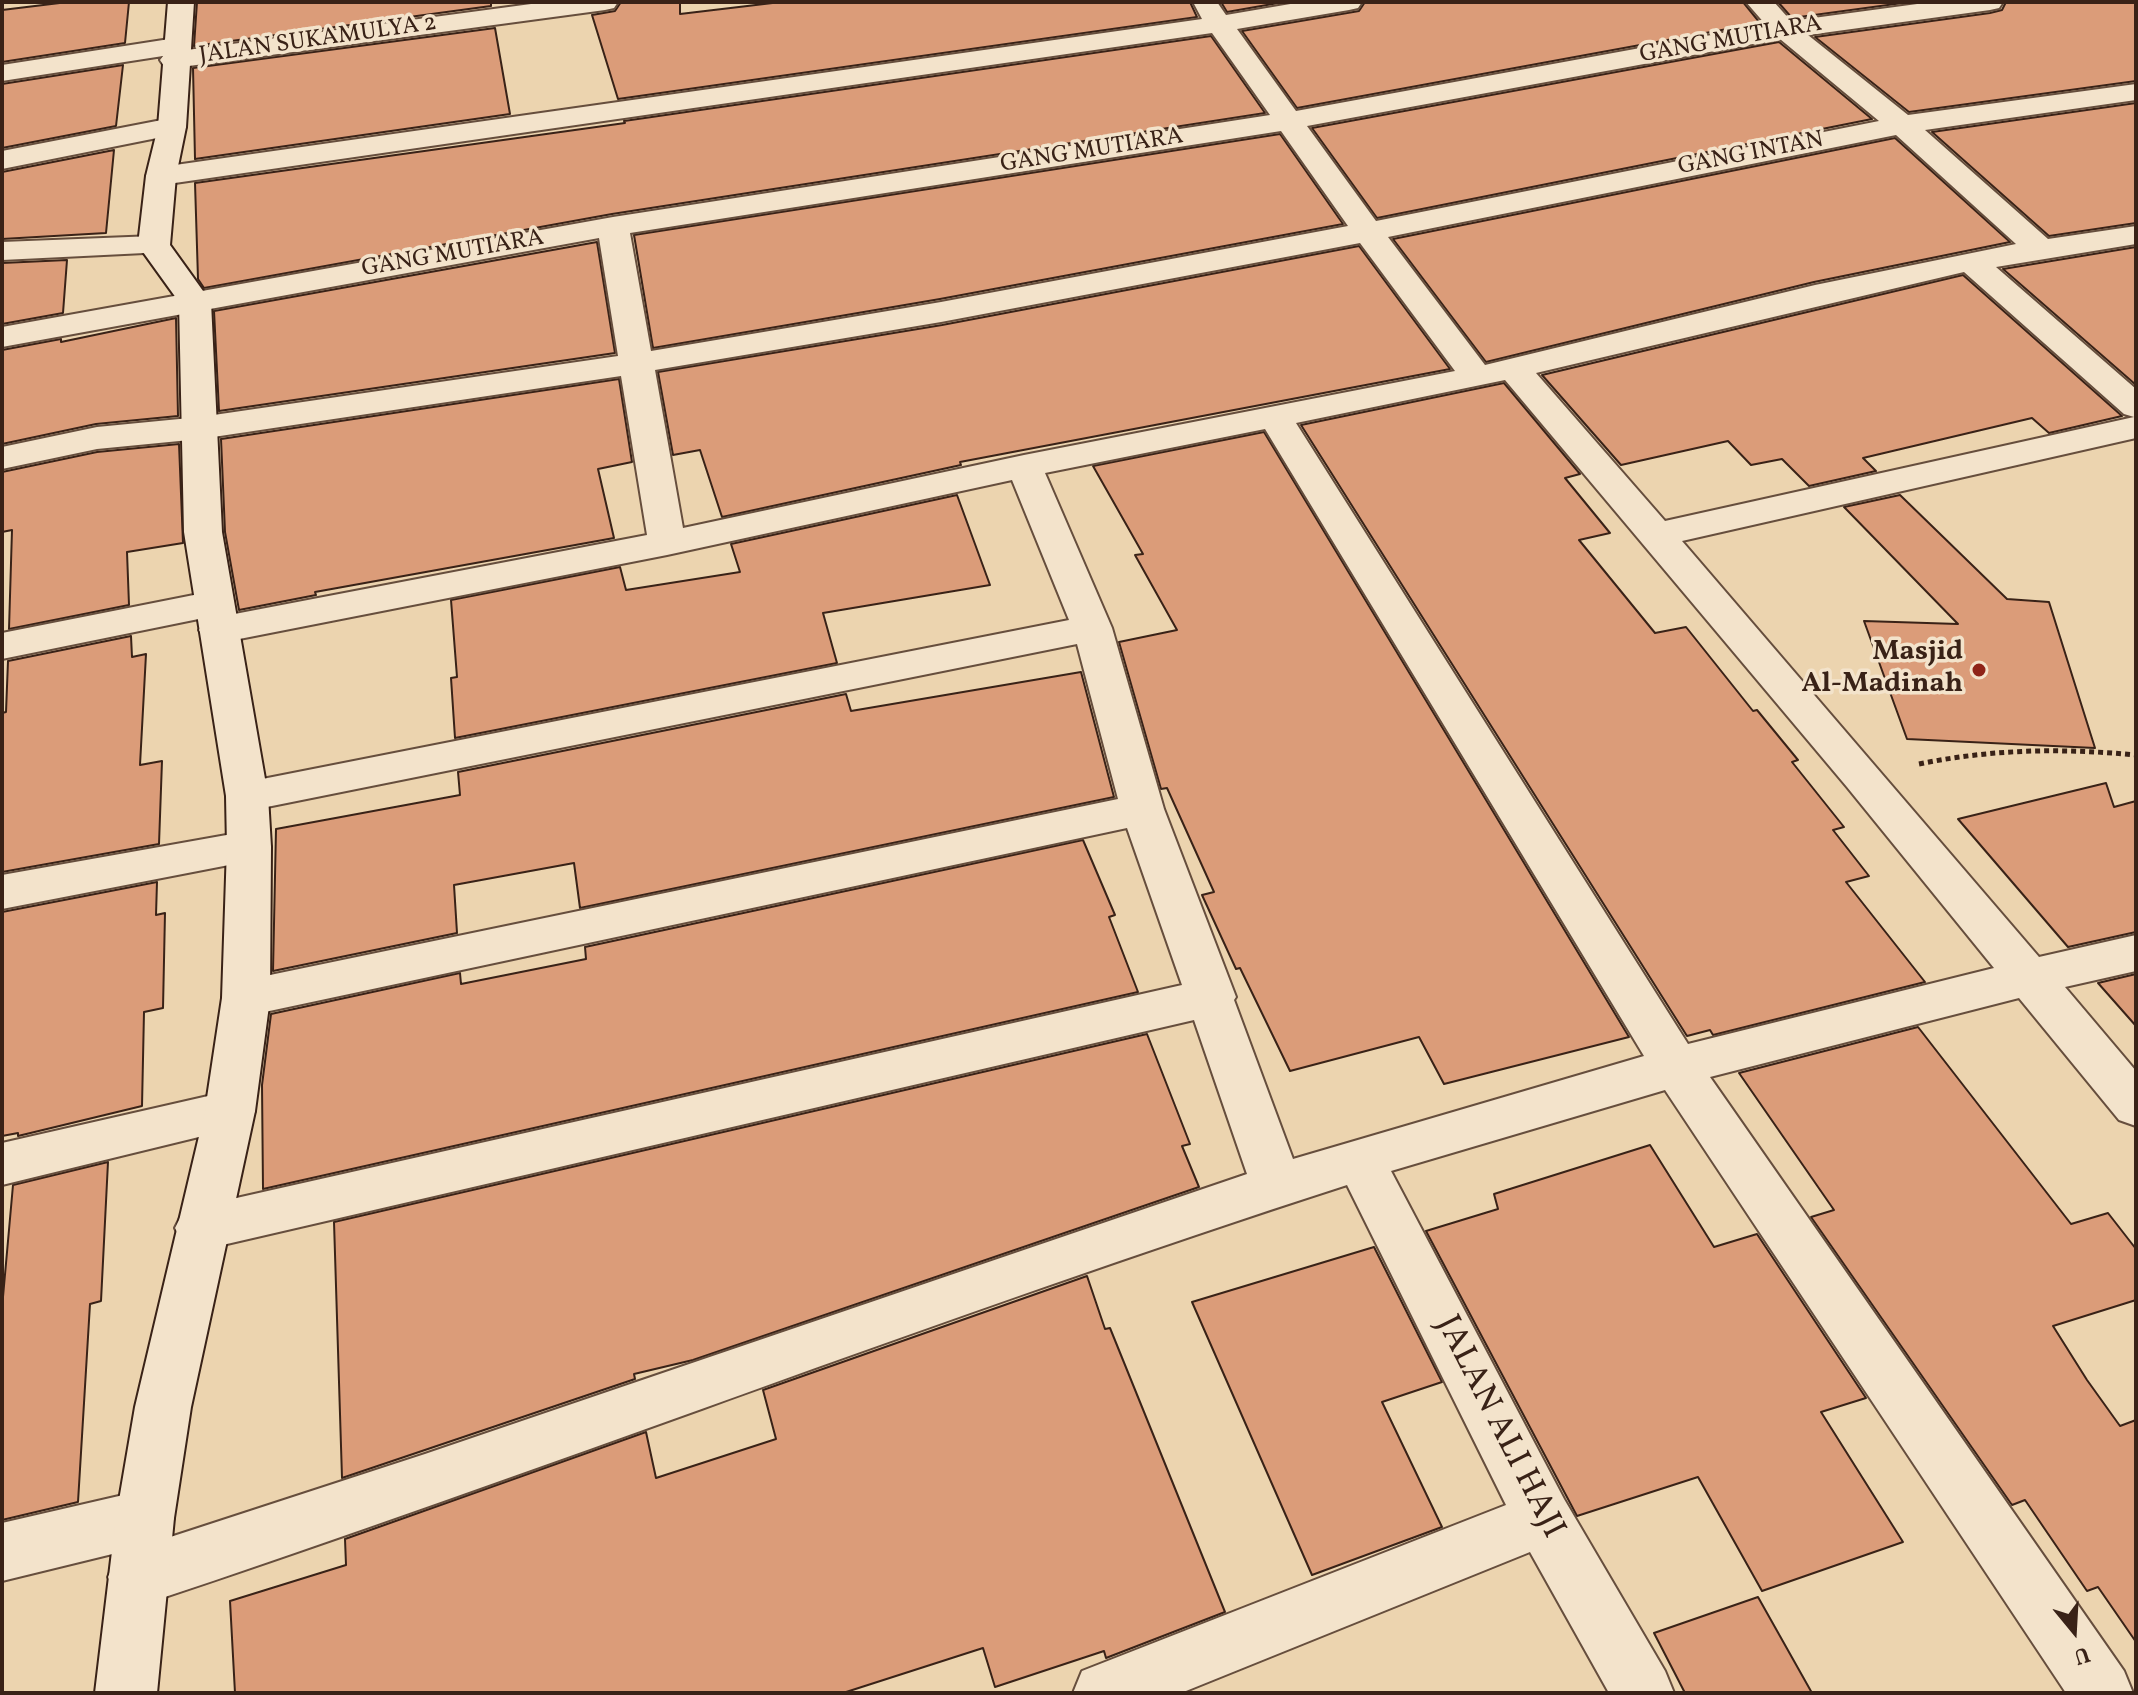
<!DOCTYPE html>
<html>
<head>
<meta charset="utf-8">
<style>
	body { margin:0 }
	#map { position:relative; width:2138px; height:1695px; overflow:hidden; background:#ecd4af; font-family:Vollkorn,serif }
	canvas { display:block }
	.frame { position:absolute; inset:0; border:4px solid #392217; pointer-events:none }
	.north { position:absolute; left:2034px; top:1591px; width:80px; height:80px; -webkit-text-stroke:6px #f3e3cb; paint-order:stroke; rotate:162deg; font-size:22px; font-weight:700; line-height:32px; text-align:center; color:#392217 }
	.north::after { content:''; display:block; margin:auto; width:28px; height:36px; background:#392217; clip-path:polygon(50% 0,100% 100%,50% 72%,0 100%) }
</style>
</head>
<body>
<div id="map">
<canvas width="2138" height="1695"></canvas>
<div class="frame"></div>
<div class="north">U</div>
</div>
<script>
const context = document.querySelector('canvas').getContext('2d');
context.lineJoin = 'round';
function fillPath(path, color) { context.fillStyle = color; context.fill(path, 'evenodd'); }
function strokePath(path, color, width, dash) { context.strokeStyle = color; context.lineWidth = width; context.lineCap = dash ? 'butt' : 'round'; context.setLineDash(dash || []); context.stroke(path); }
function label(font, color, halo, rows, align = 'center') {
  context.font = font + ' Vollkorn,serif'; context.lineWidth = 7; context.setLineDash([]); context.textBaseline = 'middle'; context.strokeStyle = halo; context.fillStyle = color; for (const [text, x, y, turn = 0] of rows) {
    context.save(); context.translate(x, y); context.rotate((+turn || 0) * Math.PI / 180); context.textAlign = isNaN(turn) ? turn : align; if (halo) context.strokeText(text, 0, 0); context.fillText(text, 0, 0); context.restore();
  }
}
const building = new Path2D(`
	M68 2H129L125 43 2 62V10Z
	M197 2H491V6L194 46Z
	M621 2H680V14L781 2H1190L1197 17 618 99 592 15 615 11Z
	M1221 2H1284L1227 12Z
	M1365 2H1743L1760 23 1297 108 1242 31 1359 11Z
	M1778 2H1910L1792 18Z
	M2006 2H2136V81L1909 112 1815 37 1990 13 2002 10Z
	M495 28 510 114 195 159 193 68Z
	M1211 36 1265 113 612 214 204 288 198 279 195 183 625 123 624 121Z
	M1779 42 1872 119 1377 218 1312 128Z
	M123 65 116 126 2 148V84Z
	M2136 103V223L2049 236 1932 132Z
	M1280 134 1343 224 940 299 653 348 634 235Z
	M1895 138 2010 242 1814 282 1486 362 1393 239Z
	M114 150 106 233 2 239V172Z
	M597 242 615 353 219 411 214 311Z
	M1359 246 1450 369 960 462 961 465 722 517 700 450 673 455 658 372 942 325Z
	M2136 247V385L2003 269Z
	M67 260 63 313 2 324V263Z
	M1963 275 2122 416 2049 433 2032 418 1863 458 1876 471 1809 486 1782 459 1751 465 1728 441 1621 465 1542 375Z
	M176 318 178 416 96 424 2 444V350L61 339V342Z
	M619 379 632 462 598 469 614 538 315 592 316 595 239 610 225 532 221 439Z
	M1504 383 1580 474 1565 478 1610 533 1579 540 1655 633 1686 627 1753 711 1757 710 1798 760 1792 762 1844 827 1833 830 1869 876 1846 882 1925 982 1713 1035 1710 1030 1687 1036 1301 425Z
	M1264 432 1629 1037 1444 1084 1419 1037 1290 1071 1240 968 1236 969 1202 895 1214 892 1167 788 1161 789 1119 642 1177 630 1135 555 1143 554 1093 466Z
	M179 444 183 543 127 552 129 605 9 629 12 530 2 532V472L97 452Z
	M957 495 990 585 823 613 837 663 455 738 451 678 457 677 451 600 620 567 626 590 740 572 731 544Z
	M1900 495 2007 599 2049 602 2095 748 1907 739 1864 621 1958 624 1844 507Z
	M131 636 132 657 146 654 140 765 162 761 159 844 2 872V713L6 712 8 661Z
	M1081 672 1114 797 580 908 574 863 454 885 457 933 273 971 276 829 460 795 458 772 846 694 851 711Z
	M2106 783 2114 807 2136 801V932L2068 947 1958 819Z
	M1083 840 1115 915 1109 917 1138 992 263 1189 262 1085 271 1014 460 973 461 984 586 959 585 947Z
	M157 882 156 915 165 913 163 1008 144 1012 142 1106 18 1136V1133L2 1136V912Z
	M2136 974V1026L2098 983Z
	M1918 1027 2071 1224 2108 1213 2136 1249V1300L2053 1326 2087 1380 2120 1426 2136 1420V1642L2098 1587 2087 1591 2025 1500 2012 1505 1811 1217 1834 1210 1739 1073Z
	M1147 1034 1190 1144 1182 1146 1199 1187 693 1360 634 1374 635 1379 342 1478 334 1222Z
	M1650 1145 1714 1247 1757 1234 1866 1398 1821 1412 1903 1542 1762 1591 1698 1477 1577 1516 1426 1231 1498 1209 1494 1194Z
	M108 1162 101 1301 90 1304 78 1502 2 1520V1308L13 1185Z
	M1374 1247 1442 1382 1382 1402 1442 1527 1312 1575 1192 1302Z
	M1087 1276 1105 1329 1110 1328 1225 1612 1106 1658 1104 1651 995 1687 983 1648 843 1693H235L230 1601 346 1565 345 1539 646 1432 656 1478 776 1439 763 1390Z
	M1758 1597 1812 1693H1685L1654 1633Z`);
fillPath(building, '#db9c79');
strokePath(building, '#392217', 2);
const street = new Path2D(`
	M546 2H618L614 8 605 10 174 68 164 66 160 60 163 56 2 81V65L176 38 186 40 190 46 187 50Z
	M1193 2H1217L1226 15 1302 2H1362L1358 8 1349 10 1237 29 1296 111 1766 25 1746 2H1774L1791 21 1932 2H2003L1999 8 1990 10 1808 35 1908 115 2136 84V100L1925 130 2048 239 2136 226V244L1996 267 2136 389V438L1682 541 2039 957 2136 935V971L2065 987 2136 1071V1126L2119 1120 2019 998 1710 1077 2124 1671 2133 1693H2066L1665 1090 1391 1171 1564 1499 1665 1671 1674 1693H1609L1530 1552 1181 1693H1073L1082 1671 1506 1505 1347 1185C941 1316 543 1472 138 1606L117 1598 108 1577 117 1556 141 1547 2 1581V1523L145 1490 166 1498 174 1518 166 1538 149 1544 425 1454 1247 1174 1194 1020 201 1250 183 1244 175 1228 183 1212 201 1206 1182 985 1127 828 246 1016 229 1011 222 998 229 985 246 980 1118 799 1077 644 247 811 232 807 226 796 232 785 1069 620 1012 480 667 555 219 643 205 639 199 630 205 621 219 617 647 535 621 376 200 439 97 449 2 469V447L97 427 200 417 618 356 599 238 2 347V327L613 217 1270 115 1212 33 161 185 150 182 146 176 150 170 161 167 1202 19ZM1780 39 1879 121 1376 221 1307 126ZM1281 131 1348 226 941 302 651 351 630 233ZM1896 135 2016 244 1815 285 1485 365 1388 237ZM1360 243 1455 371 1024 455 683 528 655 370 941 322ZM1964 272 2124 414 2134 417 1665 521 1536 373ZM1505 380 1847 787 1994 968 1688 1044 1296 423ZM1265 429 1644 1056 1293 1159 1234 1000 1236 997 1164 809 1112 628 1045 473Z
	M172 118 182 121 186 127 182 133 2 169V151Z
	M154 236 165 238 170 245 165 252 2 260V242Z
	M214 591 228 595 233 604 228 613 2 659V633Z
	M249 831 265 836 271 847 265 858 2 909V875Z
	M230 1091 248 1097 255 1111 248 1125 2 1185V1143Z`);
const secondary = new Path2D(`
	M168 2H194L186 127 176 176 170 245 211 302 222 532 268 796 271 847 270 998 255 1111 191 1407 174 1518 157 1693H95L116 1518 135 1407 205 1111 222 998 227 847 226 796 184 532 179 302 138 245 146 176 158 127Z`);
strokePath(street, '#664e3d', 4);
strokePath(secondary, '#392217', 4);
strokePath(new Path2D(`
	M1919 764C1992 749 2062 748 2136 755`), '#392217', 5, [5, 4]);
fillPath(street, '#f3e3cb');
fillPath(secondary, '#f3e3cb');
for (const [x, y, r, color] of [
	[1979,670,8,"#8f2418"]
]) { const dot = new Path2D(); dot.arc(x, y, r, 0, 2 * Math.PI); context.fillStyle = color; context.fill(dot); strokePath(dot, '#f3e3cb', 3); }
label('24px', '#392217', '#f3e3cb', [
	["JALAN SUKAMULYA 2",318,41,-8],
	["GANG MUTIARA",1731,41,-10],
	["GANG MUTIARA",1092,152,-9],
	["GANG INTAN",1751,155,-11],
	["GANG MUTIARA",453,255,-10]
]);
label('bold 28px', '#392217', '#f3e3cb', [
	["Masjid",1963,654],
	["Al-Madinah",1963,686]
], 'right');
label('34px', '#392217', '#f3e3cb', [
	["JALAN ALI HAJI",1498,1428,63]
]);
</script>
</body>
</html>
